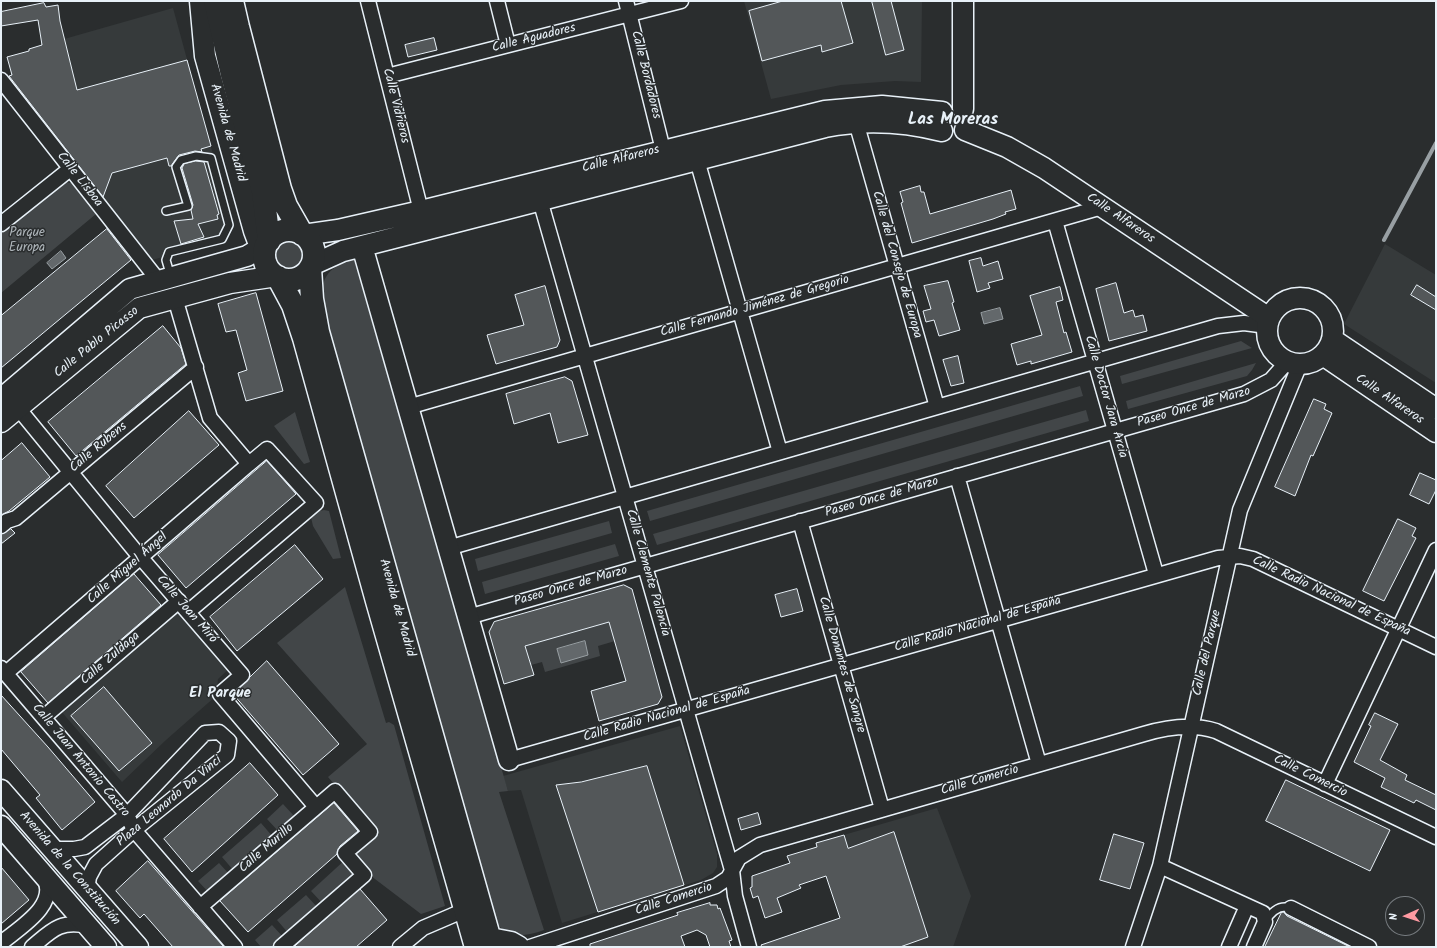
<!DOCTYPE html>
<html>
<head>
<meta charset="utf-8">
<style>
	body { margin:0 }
	#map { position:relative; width:1437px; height:948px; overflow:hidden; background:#2a2d2e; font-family:Kalam,sans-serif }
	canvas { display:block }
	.frame { position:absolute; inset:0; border:2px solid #e8f1f8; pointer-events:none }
	.north { position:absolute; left:1385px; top:896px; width:40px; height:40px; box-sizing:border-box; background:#2a2d2e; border:1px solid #767b7f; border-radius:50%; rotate:267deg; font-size:11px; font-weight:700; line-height:16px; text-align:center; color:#e8f1f8 }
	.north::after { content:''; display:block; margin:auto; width:14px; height:18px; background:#ff9aa2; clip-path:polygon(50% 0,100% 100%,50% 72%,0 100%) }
</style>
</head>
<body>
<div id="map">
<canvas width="1437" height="948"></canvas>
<div class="frame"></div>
<div class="north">N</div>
</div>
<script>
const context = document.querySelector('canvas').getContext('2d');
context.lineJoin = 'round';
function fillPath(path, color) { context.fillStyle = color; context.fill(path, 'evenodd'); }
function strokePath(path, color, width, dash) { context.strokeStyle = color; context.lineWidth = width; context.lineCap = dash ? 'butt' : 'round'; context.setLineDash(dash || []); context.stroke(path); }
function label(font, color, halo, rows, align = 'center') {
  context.font = font + ' Kalam,sans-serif'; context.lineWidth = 3; context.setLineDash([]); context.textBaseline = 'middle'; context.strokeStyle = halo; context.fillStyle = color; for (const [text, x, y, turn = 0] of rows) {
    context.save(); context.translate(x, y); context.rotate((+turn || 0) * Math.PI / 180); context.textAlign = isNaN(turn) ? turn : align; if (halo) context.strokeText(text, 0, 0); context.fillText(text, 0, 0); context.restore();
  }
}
fillPath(new Path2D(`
	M744 1H922L921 82 895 81 841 85 771 99Z
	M173 8 232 224 223 240 152 260 16 86 22 82 32 62 29 49Z
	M1385 244 1436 275V383L1344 324Z
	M179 608 231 667 218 679 216 696 166 740 122 782 60 710Z
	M680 726 717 854V867L713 873 701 880 562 923 521 790 508 791 503 776Z
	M937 808 971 896 953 947H759L840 918 816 843Z`), '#363a3b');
fillPath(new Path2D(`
	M65 182 71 183 96 214 1 293V233Z
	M274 254a15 15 0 1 1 30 0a15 15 0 1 1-30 0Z
	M354 260 508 791 499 792 544 930C521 938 506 939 492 917L320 308C322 279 324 268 354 260Z
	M1241 341 1252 348 1122 384 1120 376Z
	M1256 363 1252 370 1247 376 1128 409 1126 401Z
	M1080 386 1083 396 650 521 647 511Z
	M1086 410 1089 421 657 545 653 534Z
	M295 412 310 462 304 464 274 426Z
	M324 510 329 511 341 558 333 559 313 526 310 513Z
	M609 521 612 533 478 571 475 559Z
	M615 544 619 556 485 594 482 582Z
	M345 587 386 723 389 722 394 725 445 906 421 914 371 876 352 854 376 833 328 777 367 744 277 643Z
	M609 622 615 641 598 646 600 656 545 672 542 662 531 665 525 646Z
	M283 804 295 817 279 832 267 819Z
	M261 823 273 837 234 871 222 857Z
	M346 859 359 873 323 904 311 891Z
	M219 863 230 875 210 894 198 881Z
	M306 895 318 908 289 934 277 920Z
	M272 925 284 938 274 947H261L255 940Z`), '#424648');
const water = new Path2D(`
	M61 251 66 258 52 269 47 263Z
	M1000 308 1003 319 984 324 981 313Z
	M585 641 588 655 561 663 557 649Z`);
fillPath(water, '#63686b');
strokePath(water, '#989fa3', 1);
strokePath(new Path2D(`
	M1384 240 1436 143`), '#989fa3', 4);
const building = new Path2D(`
	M783 1H841L853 43 822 52 821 45 762 61 749 11Z
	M872 1H891L904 50 886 55Z
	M44 3 46 7 58 5 60 21 77 90 187 60 211 146 201 149 202 152 195 151 179 155 171 166H169L167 158 112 173 103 197 9 76 12 75 7 57 29 51V49L42 45 38 20 1 26V12Z
	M434 38 437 50 408 57 405 45Z
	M196 161 204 162 219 214 217 215 218 219 198 224 204 237 181 244 174 221 193 219 191 210 193 205 182 168 184 164Z
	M920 186 921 192H924L930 214 1011 190 1016 209 1005 212 1006 214 993 219 912 243 901 203 903 202 900 192Z
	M107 229 131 260 1 368V316Z
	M981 258 983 266 998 261 1003 279 988 283 990 288 977 292 969 261Z
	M948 281 954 302 952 303 960 330 939 336 934 320 926 322 923 311 931 309 924 286Z
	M1116 283 1124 313 1133 310 1135 317 1143 315 1147 331 1109 341 1096 289Z
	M1417 285 1436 297V310L1411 295Z
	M545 286 560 340 557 347 496 364 487 335 524 325 515 295Z
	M1060 287 1063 300 1056 302 1064 333 1066 332 1072 352 1031 364V361L1017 365 1011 344 1042 335 1030 296Z
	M256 293 283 391 246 401 238 373 247 370 236 330 226 332 218 304Z
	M163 326 181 348 186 364 76 456 48 422Z
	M958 356 964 383 951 386 943 360Z
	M565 377 572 381 588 435 558 443 550 413 514 424 506 394Z
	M1314 399 1326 404 1324 409 1332 413 1313 456 1311 455 1295 496 1275 487Z
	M189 411 219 445 134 518 106 486Z
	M22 443 50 477 9 511 1 515V461Z
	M267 461 296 494 186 588 158 555Z
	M1420 473 1436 480V490L1429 504 1410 495Z
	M1398 519 1416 528 1412 536 1416 538 1384 601 1363 591Z
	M11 529 15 533 1 544V534Z
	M295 545 323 579 237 651 210 617Z
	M134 574 161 605 48 703 21 672Z
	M624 585 632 589 662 697 658 704 599 721 591 691 626 681 609 622 525 646 534 675 504 684 489 632 494 622Z
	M797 589 803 611 781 617 775 595Z
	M267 661 339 744 303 775 233 694Z
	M104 687 152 743 119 771 71 716Z
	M1 695 48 747 95 802 62 830 36 798 40 795 1 749Z
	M1375 713 1398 724 1380 760 1407 775 1405 780 1436 795V810L1416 800 1414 803 1381 787 1385 778 1354 762 1371 726 1369 725Z
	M250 763 278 795 192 872 164 839Z
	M647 766 684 885 598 912 556 785 581 782Z
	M1286 780 1390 830 1370 871 1266 821Z
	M334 803 358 831 340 846 337 854 248 932 220 901Z
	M758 813 761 824 741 830 738 819Z
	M894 832 928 937 900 947H762L761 945 840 918 826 876 799 885 801 888 777 898 782 912 765 918 758 896 753 898 750 888 752 887V876L790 863 787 856 817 847 816 843 844 835 848 848Z
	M1114 834 1144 843 1130 889 1100 880Z
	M148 861 198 918 224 947H173L144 914 140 918 116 891Z
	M1 867 29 900 1 924Z
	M360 889 387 920 356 947H294Z
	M710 903V905H717L718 909 720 908 732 940 729 941 731 947H710L706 935 697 930 681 936 685 947H590V944L678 915 677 913Z
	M1282 912H1284L1287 916 1350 947H1265Z`);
fillPath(building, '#535759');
strokePath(building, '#e8f1f8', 1);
const lane = new Path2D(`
	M166 211 188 206 176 167 181 160 196 156 211 158 229 225 222 239 169 252 166 260 171 277
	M1265 922C1271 912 1279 904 1291 908`);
const street = new Path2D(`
	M368 1 421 211
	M497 1 508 45
	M626 1 663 150
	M387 76 681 1
	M1 80 158 280
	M856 122 937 407
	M697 160 780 452
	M540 200 732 870 735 896 749 947
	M1055 221 1156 574
	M1 224 70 169
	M175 298 210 418 249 464 267 449 316 503 188 612
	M408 407 1102 207
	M18 408 136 552 242 675 220 694 316 807
	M957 476 1039 764
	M800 521 882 809
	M1 526 7 521 16 518 196 367
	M448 548 1218 326 1244 323 1267 326
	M468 617 1244 394 1271 380 1287 362
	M1 668 127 815 134 830 235 947
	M6 673 249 464
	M44 717 179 601
	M509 760 1218 558 1240 556 1253 559 1436 647
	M1325 784 1436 550
	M52 849H74L85 847 127 815 205 733 219 732 229 741 227 755 134 830 96 864 89 877 87 889
	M1160 866 1263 913 1265 922 1254 947
	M200 907 335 791 370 832 345 853 364 875 281 947
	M1291 908 1369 947
	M1 943C19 928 61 904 43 876
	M32 947C52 930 60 920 88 926
	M400 947 423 928 465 910
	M530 947 716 886 728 878 739 858 760 845 1144 734C1167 727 1192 723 1216 731L1436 837
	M1133 947 1160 866 1240 510 1300 364
	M1229 947 1247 906`);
const secondary = new Path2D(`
	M200 1 205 56 254 231 266 263
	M963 109V1
	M965 130 1007 147 1044 168 1269 318
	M303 235 338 230 421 211 825 111 882 106 942 112
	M362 246 509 760
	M312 265 343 251 825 127C865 119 902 121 942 131
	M1267 331a33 33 0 1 1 66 0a33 33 0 1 1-66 0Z
	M1332 339 1436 409
	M1323 355 1436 432
	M1 399 130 289 247 256 267 244
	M1 422 139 308 230 283 277 276
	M1 790 138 947
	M1 826 106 947`);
const primary = new Path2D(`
	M215 1 232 75 263 192 269 241
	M232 1 238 27 280 189 286 206 302 234
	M264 255a25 25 0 1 1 50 0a25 25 0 1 1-50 0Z
	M310 268 312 299 318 332 492 947
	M278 277 293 305 304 338 377 601 476 947
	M490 939 511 943 518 947`);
strokePath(lane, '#e8f1f8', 10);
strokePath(street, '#e8f1f8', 17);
strokePath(secondary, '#e8f1f8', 23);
strokePath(primary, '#e8f1f8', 25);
strokePath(lane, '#2a2d2e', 7);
strokePath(street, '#2a2d2e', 14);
strokePath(secondary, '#2a2d2e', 20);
strokePath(primary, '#2a2d2e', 22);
label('13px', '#e8f1f8', '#2a2d2e', [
	["Calle Aguadores",534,39,-14],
	["Calle Bordadores",645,75,76],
	["Calle Vidrieros",395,106,76],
	["Avenida de Madrid",227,133,74],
	["Calle Alfareros",621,160,-14],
	["Calle Lisboa",79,180,52],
	["Calle Alfareros",1120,219,34],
	["Calle del Consejo de Europa",896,265,74],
	["Calle Fernando Jiménez de Gregorio",755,307,-16],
	["Calle Pablo Picasso",97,343,-39],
	["Calle Doctor Jara Arcia",1105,397,74],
	["Calle Alfareros",1389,400,34],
	["Paseo Once de Marzo",1194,408,-16],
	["Calle Rubens",99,448,-40],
	["Paseo Once de Marzo",882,498,-16],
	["Calle Miguel Ángel",128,569,-41],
	["Calle Clemente Palencia",647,573,74],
	["Paseo Once de Marzo",571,587,-16],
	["Calle Radio Nacional de España",1331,597,25],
	["Avenida de Madrid",396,608,74],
	["Calle Joan Miró",186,610,49],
	["Calle Radio Nacional de España",978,625,-16],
	["Calle del Parque",1208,653,-77],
	["Calle Zuldaga",111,659,-41],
	["Calle Donantes de Sangre",841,665,74],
	["Calle Radio Nacional de España",667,715,-16],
	["Calle Juan Antonio Castro",80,761,50],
	["Calle Comercio",1310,777,26],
	["Calle Comercio",980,781,-16],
	["Plaza Leonardo Da Vinci",170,802,-40],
	["Calle Murillo",267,849,-41],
	["Avenida de la Constitución",69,869,49],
	["Calle Comercio",674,900,-18]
]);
label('13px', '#aeb5ba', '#2a2d2e', [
	["Parque",27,234],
	["Europa",27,249]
]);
label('bold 15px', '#e8f1f8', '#2a2d2e', [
	["El Parque",220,694]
]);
label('bold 17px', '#e8f1f8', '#2a2d2e', [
	["Las Moreras",953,121]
]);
</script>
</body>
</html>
